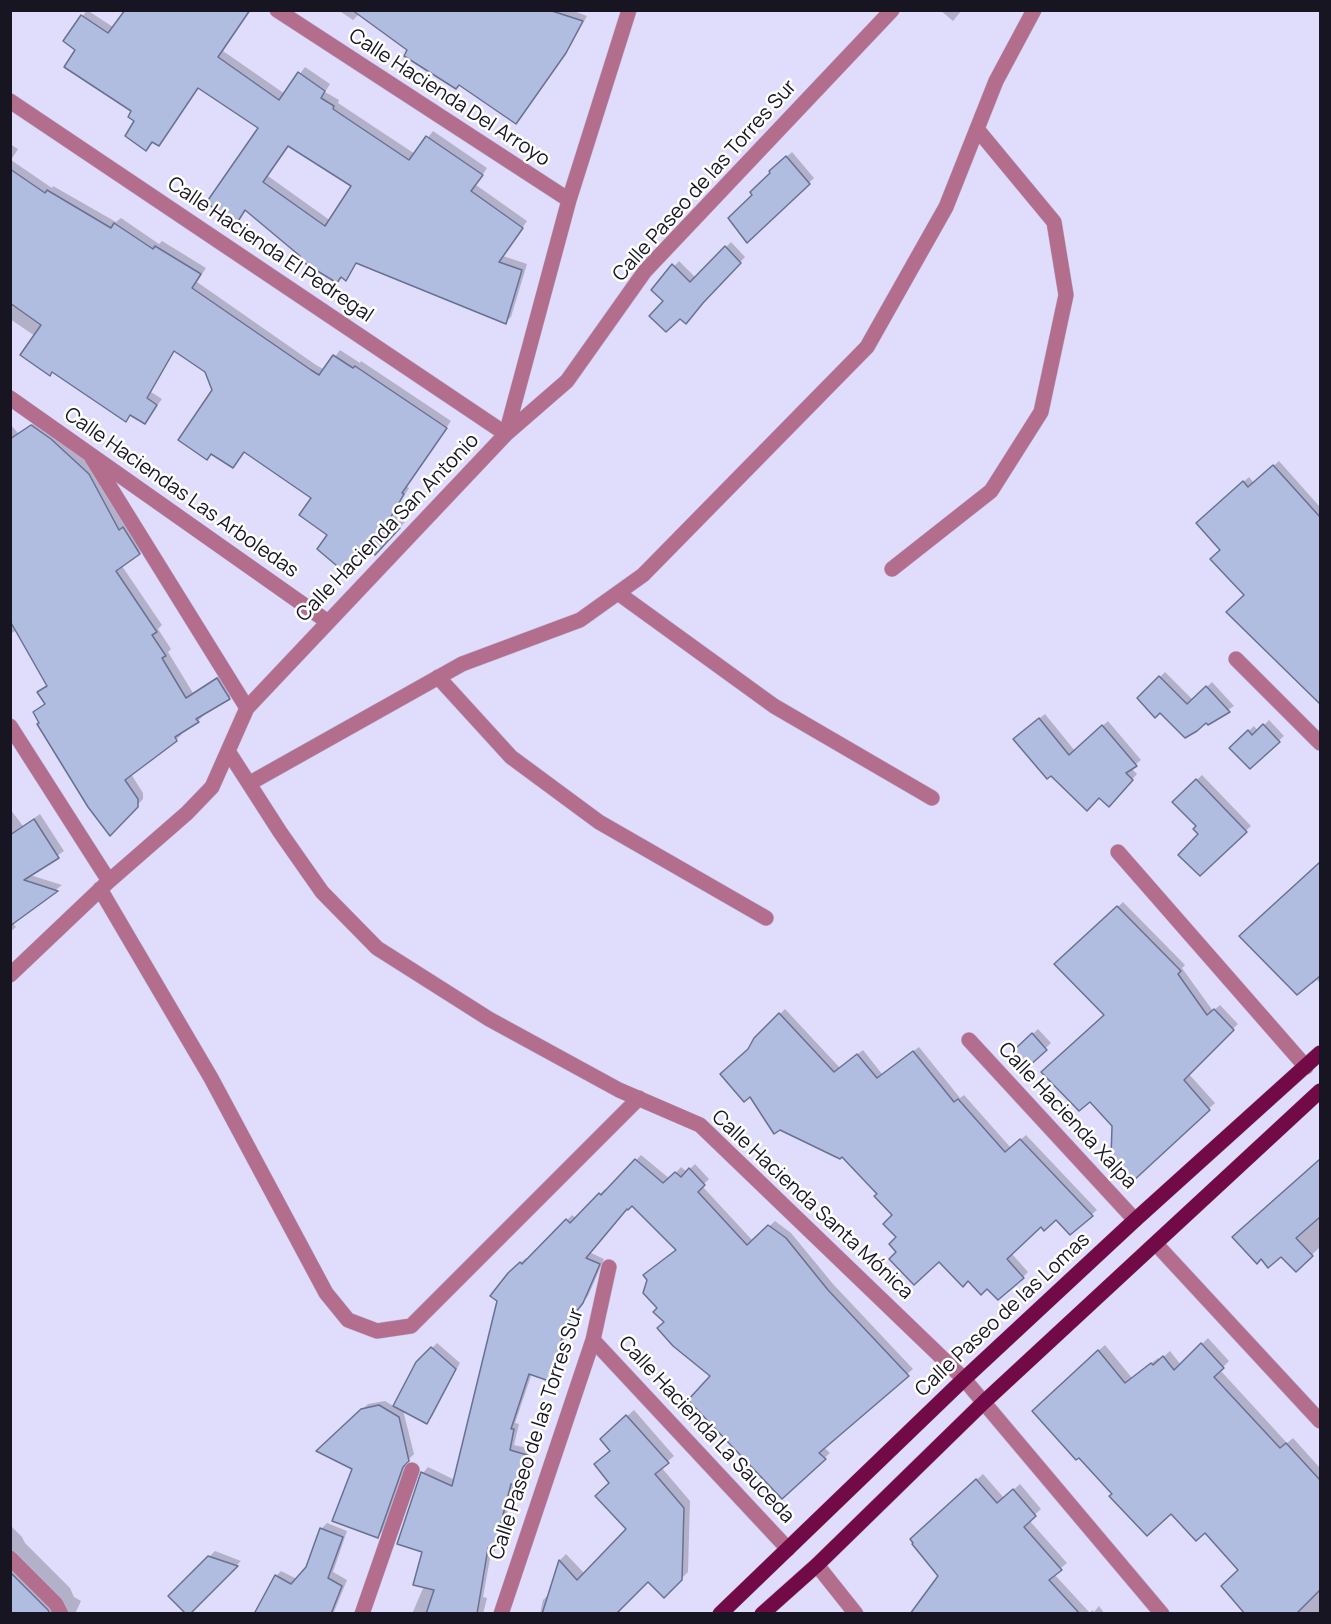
<!DOCTYPE html>
<html>
<head>
<meta charset="utf-8">
<style>
	body { margin:0 }
	#map { position:relative; width:1331px; height:1624px; overflow:hidden; background:#e0ddfc; font-family:Manrope,sans-serif }
	canvas { display:block }
	.frame { position:absolute; inset:0; border:12px solid #171522; pointer-events:none }
</style>
</head>
<body>
<div id="map">
<canvas width="1331" height="1624"></canvas>
<div class="frame"></div>
</div>
<script>
const context = document.querySelector('canvas').getContext('2d');
context.lineJoin = 'round';
function fillPath(path, color) { context.fillStyle = color; context.fill(path, 'evenodd'); }
function strokePath(path, color, width, dash) { context.strokeStyle = color; context.lineWidth = width; context.lineCap = dash ? 'butt' : 'round'; context.setLineDash(dash || []); context.stroke(path); }
function label(font, color, halo, rows, align = 'center') {
  context.font = font + ' Manrope,sans-serif'; context.lineWidth = 5; context.setLineDash([]); context.textBaseline = 'middle'; context.strokeStyle = halo; context.fillStyle = color; for (const [text, x, y, turn = 0] of rows) {
    context.save(); context.translate(x, y); context.rotate((+turn || 0) * Math.PI / 180); context.textAlign = isNaN(turn) ? turn : align; if (halo) context.strokeText(text, 0, 0); context.fillText(text, 0, 0); context.restore();
  }
}
fillPath(new Path2D(`
	M87 10 113 27 126 10H251L223 51 285 94 305 67 330 84 325 92 339 100 338 103 415 154 433 131 487 168 476 185 527 221 503 256 527 264 511 317 505 323 357 262 345 279 302 255 247 209 237 221 260 128 199 87 164 138 159 144 153 140 146 149 133 111 77 49 65 41ZM290 145 353 186 331 221 268 176Z
	M338 10H571L587 16 571 45 516 122 359 14 353 20Z
	M940 10H962L953 21Z
	M10 144 18 149 11 160 52 188 53 186 116 222 121 218 159 244 162 241 206 268 197 282 316 365 325 370 340 350 360 363 361 361 451 421 406 486 409 488 393 514 405 522 375 553 363 543 329 534 313 497 245 451 233 466 213 390 206 371 175 350 151 392 162 399 145 422 131 414 126 420 53 370 35 336 10 319Z
	M792 152 814 178 747 241 754 195 776 166Z
	M731 242 745 257 708 296 665 301 653 290 679 261 696 278Z
	M38 420 57 433 94 469 145 547 122 566 162 625 158 629 171 649 168 652 193 693 223 673 235 692 229 698 202 713 204 715 198 721 180 731 182 734 176 740 131 774 143 793V799L110 834 35 712 46 703 39 692 48 684 17 630 10 634V424L18 433Z
	M1279 461 1320 507V701L1294 674 1246 595 1203 518 1249 477 1254 483Z
	M1165 672 1193 700 1212 682 1234 706 1208 723 1160 711 1139 698Z
	M1045 714 1075 751 1108 721 1141 760 1131 768 1137 774 1109 805 1020 734Z
	M1269 720 1284 736 1250 767 1231 748 1254 726 1258 731Z
	M1202 775 1251 826 1200 874V834L1198 827 1174 802Z
	M10 809 23 826 40 814 64 851 30 875 62 885 13 923 16 927 10 932Z
	M1320 863V983L1317 980 1312 984 1247 929Z
	M1123 902 1185 965 1182 968 1213 1011 1220 1005 1238 1024 1188 1073 1215 1103 1132 1180 1114 1125 1106 1014 1057 964Z
	M785 1009 840 1068 863 1050 882 1074 919 1047 960 1098 964 1095 1011 1148 1026 1135 1097 1210 1070 1233 1056 1218 1041 1225 1011 1253 1028 1272 1023 1277 988 1287 968 1279 939 1259 898 1252 894 1215 879 1194 750 1049 755 1039Z
	M1038 1029 1051 1043 1028 1065 1016 1050Z
	M641 1155 670 1179 681 1167 687 1172 695 1164 709 1179 702 1186 753 1241 775 1221 791 1233 833 1284 913 1369 824 1447 830 1453 782 1497 712 1376 666 1322 659 1308 677 1249 632 1204 589 1252 604 1259 588 1296 570 1318 554 1374 548 1379 532 1373 515 1423 519 1424 514 1445 532 1449 525 1478 520 1484 515 1483 499 1543 494 1548H492L483 1597 487 1598 483 1614H412L424 1586V1551L399 1543 423 1473 428 1467 455 1480 515 1267 526 1258 529 1260 572 1215 576 1218 605 1189 607 1191Z
	M1320 1160V1247L1296 1270 1281 1254 1240 1232Z
	M1208 1338 1229 1361 1220 1370 1287 1443 1293 1438 1320 1468V1614H1273L1240 1570 1205 1531 1171 1512 1114 1493 1053 1391 1105 1345 1132 1378 1158 1358 1160 1360 1170 1351 1181 1365Z
	M437 1343 460 1363 432 1417 427 1422 403 1410 414 1454 407 1461 383 1531 378 1536 354 1468 319 1451 368 1404 385 1401 395 1407 418 1363Z
	M634 1410 674 1456 661 1467 690 1501 688 1572 664 1596 648 1580 618 1610 621 1614H540L543 1600 549 1594 560 1560 566 1554 585 1574 628 1529 611 1483 612 1450 608 1433Z
	M983 1474 1004 1498 1020 1484 1041 1509 1029 1520 1067 1563 1054 1574 1090 1613 1092 1610 1094 1612 1099 1606 1105 1614H912L940 1576 918 1533Z
	M327 1523 347 1531 333 1572 347 1580 334 1612 338 1613 256 1614 276 1576 281 1571 297 1579 307 1568 321 1529Z
	M10 1525 22 1537 25 1543 70 1588 74 1597 81 1601 75 1614H10Z
	M215 1551 241 1561 188 1613 170 1596Z`), '#0003');
const building = new Path2D(`
	M125 10H250L218 57 279 100 298 72 325 91 321 98 334 106 333 109 409 160 426 136 483 175 471 191 523 228 499 262 522 270 506 324 356 263 346 281 341 277 337 283 298 259 300 256 245 210 237 223 206 203 258 128 198 88 159 146 152 142 146 151 125 136 134 121 128 117 131 111 64 67 75 50 63 41 81 15 108 33ZM288 146 351 186 325 226 263 182Z
	M352 10H549L583 21 566 53 516 124 459 85 456 89 404 56 407 50Z
	M786 156 810 184 747 243 728 218 752 195 750 192 770 173 769 171Z
	M10 169 45 193 47 190 111 228 114 223 153 249 155 246 201 274 192 288 311 370 319 375 333 355 353 368 355 366 447 428 402 493 404 494 389 520 400 528 375 555 363 544 343 571 317 549 327 535 299 515 311 498 244 452 233 468 211 454 207 460 178 440 212 390 205 372 174 351 147 398 157 405 145 424 130 415 126 422 52 372 50 376 20 355 41 325 10 303Z
	M725 246 741 263 703 303 686 324 680 319 666 332 649 316 663 301 651 290 672 264 690 282Z
	M31 425 51 439 89 474 119 530 123 527 140 554 116 571 157 632 152 635 166 656 162 658 186 698 217 678 230 699 196 719 199 722 175 737 177 741 125 780 138 799V807L110 836 88 807 37 724 39 723 33 712 45 704 37 692 47 686 10 621V439Z
	M1273 465 1320 517V704L1226 612 1244 595 1210 559 1220 550 1196 523 1243 481 1248 487Z
	M1159 676 1187 704 1206 686 1230 712 1208 725 1206 723 1197 731 1185 738 1160 713 1155 718 1137 698Z
	M1039 718 1069 755 1102 725 1137 766 1126 773 1133 780 1109 807 1099 798 1087 811 1051 776 1047 779 1013 739Z
	M1263 724 1280 742 1250 769 1229 748 1248 730 1252 735Z
	M1196 779 1247 832 1200 876 1178 855 1198 834 1193 829 1196 826 1172 802Z
	M34 819 59 858 24 880 58 891 10 926V835Z
	M1320 862V976L1297 995 1239 936Z
	M1117 906 1181 971 1178 974 1207 1015 1214 1009 1234 1030 1184 1080 1210 1110 1132 1182 1111 1158 1112 1126 1090 1102 1079 1111 1041 1072 1104 1015 1054 964Z
	M779 1013 834 1072 857 1054 877 1078 913 1051 954 1102 958 1099 1005 1152 1020 1139 1093 1216 1070 1235 1056 1220 1044 1231 1041 1227 1007 1259 1024 1278 998 1300 987 1289 981 1295 968 1281 963 1287 939 1262 914 1285 889 1259 896 1252 889 1244 896 1237 883 1224 892 1215 874 1196 877 1194 842 1157 840 1159 780 1130 774 1134 750 1097 744 1102 720 1074 748 1049 754 1038Z
	M1032 1033 1047 1050 1028 1067 1014 1050Z
	M635 1159 663 1183 675 1172 681 1177 689 1168 705 1185 698 1192 747 1245 768 1225 786 1238 828 1290 909 1376 819 1453 826 1459 782 1499 688 1400 710 1376 673 1346 657 1328 664 1322 653 1312 657 1308 643 1293 647 1280 643 1275 676 1250 632 1206 628 1210 627 1209 586 1258 600 1264 583 1303 566 1325 549 1381 529 1374 511 1429H514L510 1450 527 1455 520 1485 511 1484 494 1550 488 1548 477 1614H426L434 1590 413 1585 422 1552 397 1544 421 1472 452 1486 497 1301 490 1296 508 1273 520 1262 522 1264 566 1219 570 1223 599 1193 601 1195Z
	M1320 1159V1217L1296 1238 1313 1256 1296 1272 1281 1257 1268 1268 1261 1259 1257 1264 1232 1237Z
	M1201 1343 1224 1368 1214 1377 1280 1448 1286 1443 1320 1480V1590L1296 1614H1245L1221 1586 1238 1570 1205 1533 1196 1541 1171 1514 1147 1536 1109 1496 1112 1494 1079 1458 1076 1460 1032 1411 1098 1350 1125 1383 1151 1363 1153 1365 1163 1356 1174 1370Z
	M431 1347 456 1369 427 1424 393 1406 416 1362Z
	M379 1405 399 1417 409 1461 403 1467 378 1538 332 1521 352 1469 316 1451 361 1409Z
	M626 1415 669 1463 655 1474 684 1508 682 1580 664 1598 648 1582 616 1614H542L559 1560 577 1580 626 1529 595 1496 609 1483 594 1464 610 1451 600 1439Z
	M976 1479 997 1503 1013 1489 1036 1516 1024 1527 1062 1570 1049 1580 1080 1614H910L938 1576 912 1544 913 1543 910 1539Z
	M320 1528 343 1537 328 1578 342 1586 331 1614H254L275 1575 291 1584 306 1567Z
	M208 1556 238 1566 190 1614H186L168 1596Z
	M10 1572 48 1610 50 1614H10Z`);
fillPath(building, '#b1bce1');
strokePath(building, '#677192', 1.5);
const minor = new Path2D(`
	M277 10 569 200
	M10 101 506 434 567 381 645 271 892 10
	M10 398 328 622
	M92 458 247 708
	M892 569 991 491 1041 412 1066 295 1054 222 977 129
	M618 593 774 706 932 798
	M1236 659 1320 743
	M438 677 511 757 599 822 766 918
	M10 726 109 881
	M228 751 280 832 322 892 377 948 489 1019 619 1090 700 1125 964 1379 1162 1614
	M250 783 462 664 580 620 643 575 867 347 946 207 996 81 1034 10
	M1118 852 1306 1067
	M100 889 211 1078 326 1293 348 1320 377 1331 411 1326 639 1098
	M10 975 109 881 187 813 212 787 247 708 506 434 569 200 629 10
	M969 1040 1135 1220
	M1156 1244 1320 1421
	M593 1340 788 1549
	M10 1558 56 1604 61 1614
	M817 1565 856 1614
	M362 1614 412 1470
	M501 1614 593 1340 609 1267`);
const major = new Path2D(`
	M720 1614 964 1379 1135 1220 1320 1053
	M762 1614 817 1565 984 1402 1320 1091`);
strokePath(minor, '#bcb9d5', 16);
strokePath(major, '#bcb9d5', 16);
strokePath(minor, '#b36e8e', 15);
strokePath(major, '#720a48', 15);
label('20px', '#171522', '#fff', [
	["Calle Hacienda Del Arroyo",449,98,33],
	["Calle Paseo de las Torres Sur",705,181,-48],
	["Calle Hacienda El Pedregal",270,250,34],
	["Calle Haciendas Las Arboledas",181,493,35],
	["Calle Hacienda San Antonio",388,528,-46],
	["Calle Hacienda Xalpa",1067,1116,47],
	["Calle Hacienda Santa Mónica",812,1205,43],
	["Calle Paseo de las Lomas",1003,1315,-43],
	["Calle Hacienda La Sauceda",706,1430,47],
	["Calle Paseo de las Torres Sur",537,1434,-72]
]);
</script>
</body>
</html>
